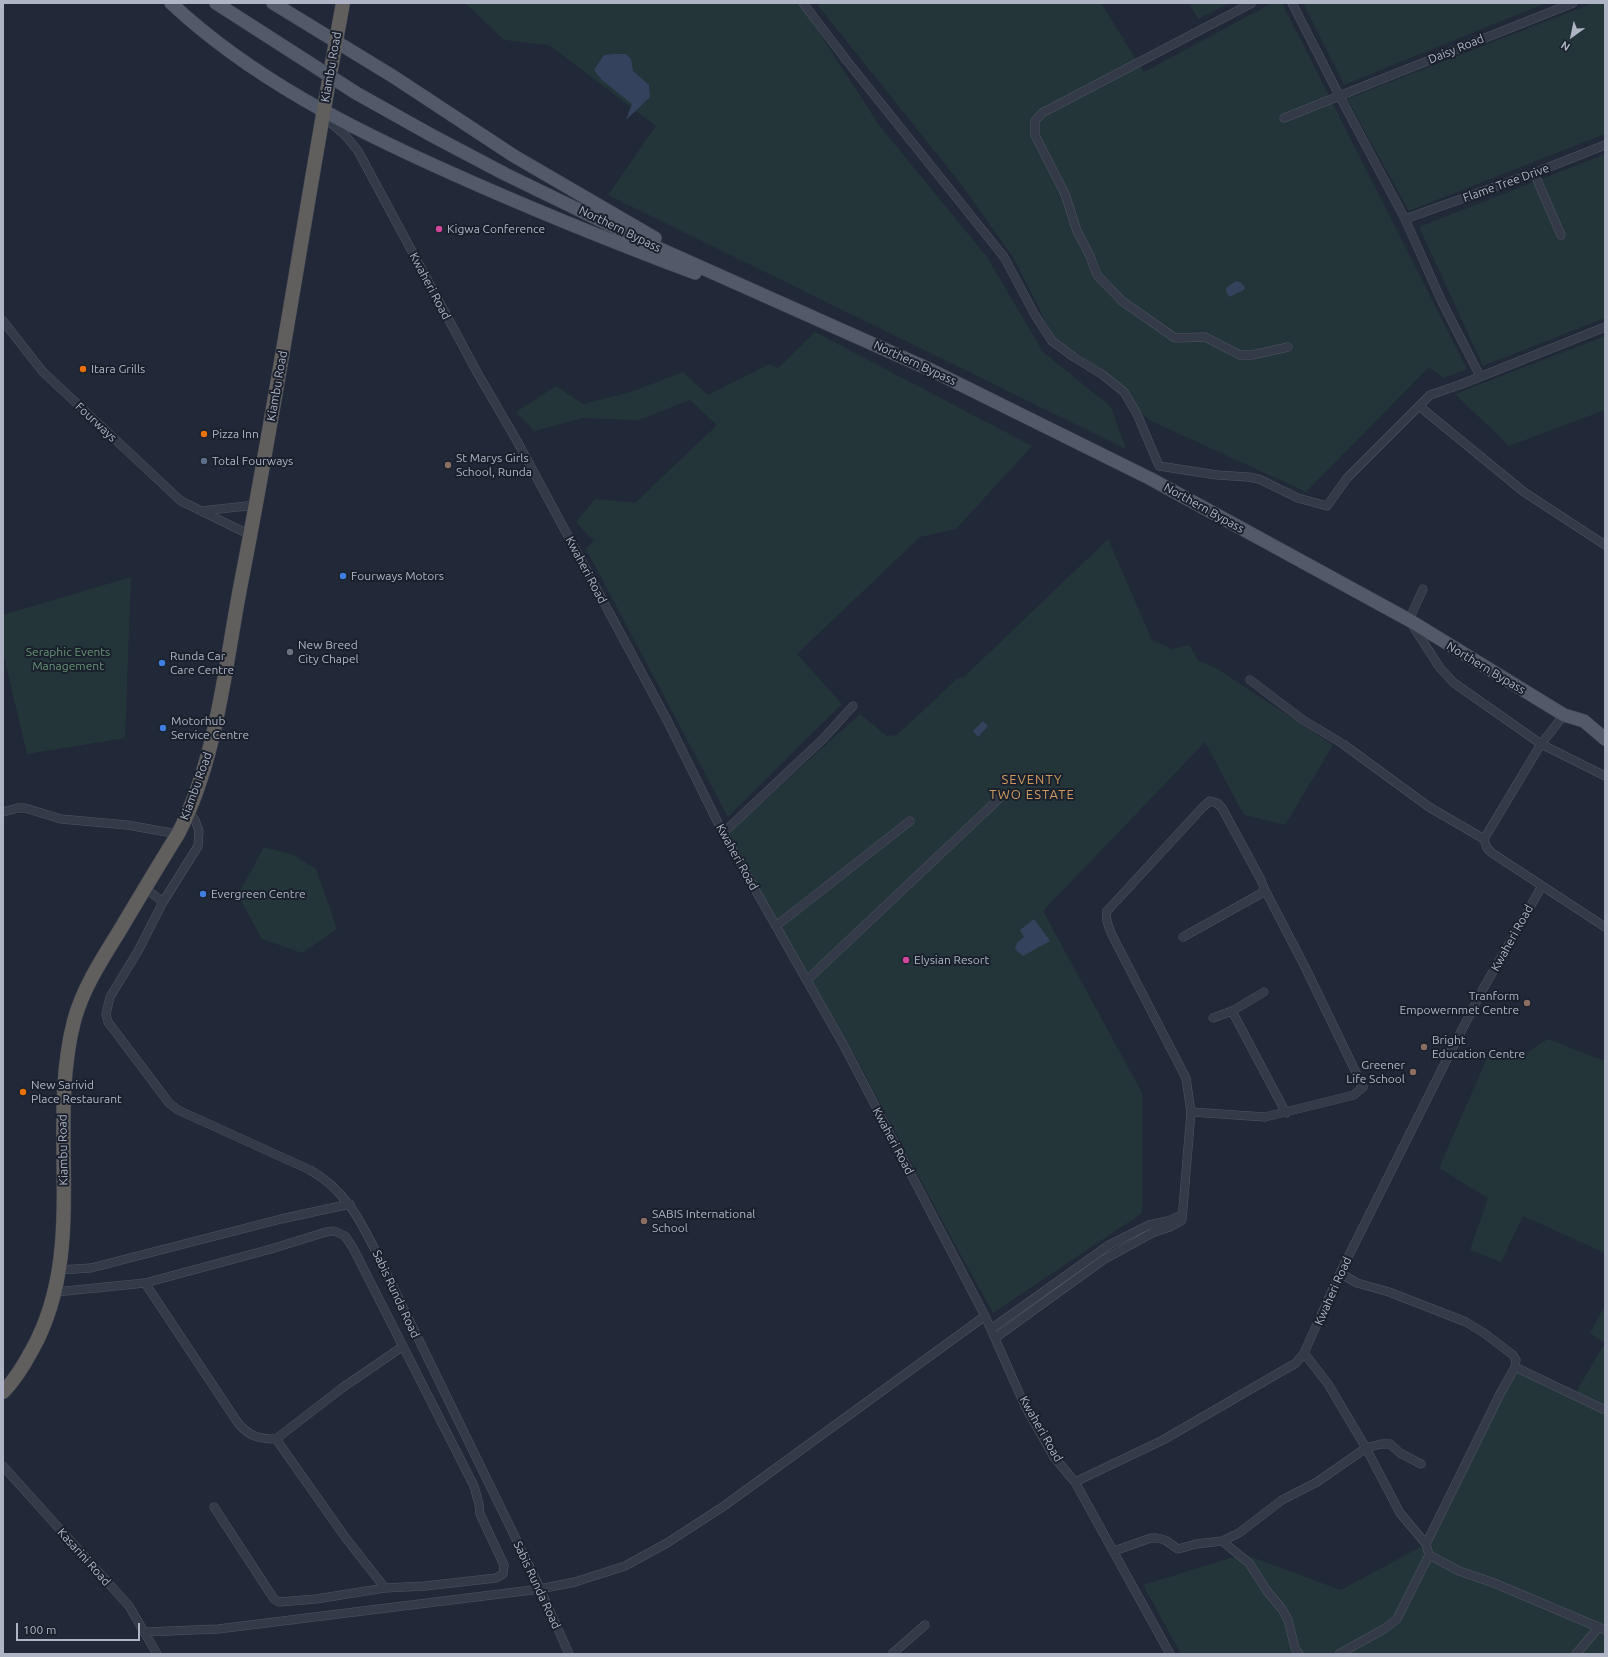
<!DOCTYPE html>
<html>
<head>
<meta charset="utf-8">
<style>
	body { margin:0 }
	#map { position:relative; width:1608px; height:1657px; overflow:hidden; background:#212837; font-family:Ubuntu,sans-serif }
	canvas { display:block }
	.frame { position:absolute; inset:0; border:4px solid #afb5c4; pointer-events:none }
	.north { position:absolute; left:1552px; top:16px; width:40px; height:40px; -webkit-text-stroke:3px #1a202c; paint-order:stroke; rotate:213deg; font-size:11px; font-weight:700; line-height:16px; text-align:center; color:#afb5c4 }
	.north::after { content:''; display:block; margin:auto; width:14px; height:18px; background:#afb5c4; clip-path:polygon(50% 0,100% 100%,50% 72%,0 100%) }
	.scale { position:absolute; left:16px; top:1623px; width:124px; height:18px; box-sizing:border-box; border:2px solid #afb5c4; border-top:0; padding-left:5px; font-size:12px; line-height:14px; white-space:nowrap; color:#afb5c4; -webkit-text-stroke:3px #1a202c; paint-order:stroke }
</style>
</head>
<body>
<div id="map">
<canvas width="1608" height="1657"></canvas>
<div class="frame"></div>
<div class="north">N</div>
<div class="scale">100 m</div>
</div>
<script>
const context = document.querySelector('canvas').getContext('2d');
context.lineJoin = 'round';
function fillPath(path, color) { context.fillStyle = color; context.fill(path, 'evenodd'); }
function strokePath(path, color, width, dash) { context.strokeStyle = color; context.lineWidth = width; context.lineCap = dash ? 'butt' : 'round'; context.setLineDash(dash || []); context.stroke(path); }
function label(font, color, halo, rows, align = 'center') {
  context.font = font + ' Ubuntu,sans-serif'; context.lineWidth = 4; context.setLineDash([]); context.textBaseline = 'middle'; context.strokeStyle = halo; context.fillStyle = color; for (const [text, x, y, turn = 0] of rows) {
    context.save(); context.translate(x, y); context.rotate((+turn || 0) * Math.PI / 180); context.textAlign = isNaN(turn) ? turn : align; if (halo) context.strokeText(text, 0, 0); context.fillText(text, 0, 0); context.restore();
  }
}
fillPath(new Path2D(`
	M465 3H800L879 125 987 257 1043 352 1111 407 1126 449 608 195 656 126 549 45 504 40Z
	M816 3H1101L1144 72 1272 3H1282L1467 369 1444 378 1429 367 1306 492 1149 420 1140 411 1118 381 1053 336 1013 257 957 179Z
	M1189 3H1230L1198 19Z
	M1303 3H1546L1344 85Z
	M1593 3H1605V134L1409 211 1347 99Z
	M1605 154V318L1483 366 1419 227Z
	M815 332 1032 446 956 529 920 537 797 654 842 704 728 817 586 549 594 541 576 522 595 499 635 503 717 425 690 400 638 420 583 418 534 431 516 412 556 386 583 404 631 392 683 372 708 395 769 364 778 368Z
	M1605 336V410L1509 446 1455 394Z
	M1108 539 1152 640 1172 649 1189 645 1199 661 1216 668 1333 745 1285 825 1244 815 1205 742 1043 911 1142 1093V1213L993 1313 953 1241 852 1050 727 834 860 714 887 736 897 735 957 679 964 677Z
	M131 577 125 738 27 754 3 652V615Z
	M264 847 293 855 316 869 337 929 302 953 262 939 238 895Z
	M1548 1039 1605 1061V1253L1523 1216 1501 1262 1470 1250 1488 1198 1439 1168 1491 1049 1528 1052Z
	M1605 1305V1654H1181L1143 1585 1243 1554 1341 1590 1422 1546 1520 1365 1573 1397 1605 1343 1590 1333Z`), '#243539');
fillPath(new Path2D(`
	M614 54H626L631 59 633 71 649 85 650 97 626 120 632 104 602 80 594 70 604 55Z
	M1236 281 1240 282 1245 287 1244 290 1229 297 1226 291V288Z
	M983 721 988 726 978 737 973 731Z
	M1034 919 1050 941 1023 956 1015 949 1017 943 1024 937 1020 930Z`), '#35425e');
const minor = new Path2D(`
	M803 3 847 61 1004 257 1035 315 1052 341 1074 357 1103 375 1124 392 1137 414 1159 466
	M1252 3 1042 113 1035 121V135L1065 194 1077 231 1090 256 1097 275 1122 301 1175 338 1205 337 1240 355H1252L1288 347
	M1292 3 1339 95 1405 219 1442 302 1480 376
	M323 116 345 135 358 151 478 374 517 441 667 720 723 833 843 1044 985 1316 1025 1406 1054 1457 1075 1482 1170 1654
	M1284 118 1573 3
	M1534 173 1561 235
	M1405 219 1534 173 1605 145
	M3 321 43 372 181 501 250 535
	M1419 406 1524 492 1605 545
	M1159 466 1217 475 1248 477 1259 479 1298 498 1327 506 1347 478 1430 395 1462 384 1605 327
	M201 511 256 505
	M1423 589 1409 620 1440 668 1454 683 1541 744 1605 776
	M1250 680 1303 720 1343 744 1429 807 1484 839
	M1564 715 1541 744 1484 839 1487 848 1492 853 1605 927
	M3 812 18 808H25L61 819 127 825 178 834
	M189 813 195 820 199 831 198 846 163 902 138 951 110 997 106 1014 108 1022 169 1103 178 1110 310 1170C344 1189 360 1219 377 1254L538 1584 569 1654
	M723 833 823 739 853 706
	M145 888 163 902
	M776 926 910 821
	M807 980 1004 794
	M1232 1011 1264 992
	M1213 1018 1232 1011 1286 1113
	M1191 1112 1265 1117 1354 1095 1363 1087 1305 967 1264 888
	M59 1270 91 1268 281 1219 350 1204
	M1340 1273 1357 1283 1389 1292 1466 1322 1484 1333 1513 1355 1516 1360 1515 1367 1500 1394 1426 1544
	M145 1283 238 1423C249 1436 258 1439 276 1439L342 1388 402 1347
	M56 1292 145 1283 271 1249 326 1232 334 1231 345 1236 353 1248 474 1486 479 1504 480 1514 504 1565 503 1574 496 1578 425 1586 385 1588 316 1599 279 1602 274 1599 214 1507
	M991 1329 1109 1245 1149 1225 1168 1221 1181 1215
	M995 1338 1103 1260 1152 1233 1170 1227 1182 1220 1191 1112 1186 1078 1113 937C1109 928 1105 920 1107 911L1203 807 1210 801 1217 803 1222 808 1261 880 1264 888 1262 893 1183 937
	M1304 1353 1328 1384 1366 1448 1400 1513 1426 1544 1429 1555 1459 1571 1494 1583 1605 1630
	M1515 1367 1605 1410
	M276 1439 345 1537 385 1588
	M3 1466 129 1606 157 1654
	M1075 1482 1163 1440 1282 1371 1296 1363 1304 1353 1340 1273 1451 1051 1483 989 1542 886
	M1222 1541 1249 1563 1267 1591 1282 1609 1288 1620 1295 1648 1299 1654
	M1114 1551 1151 1538H1157L1165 1540 1178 1549 1196 1544 1222 1541 1239 1533 1282 1500 1317 1482 1366 1448 1381 1444H1390L1400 1453 1421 1464
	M145 1632 218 1629 540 1589 575 1582 625 1566 667 1543 724 1506 985 1316
	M892 1654 925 1625
	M1339 1654 1384 1629 1397 1619 1429 1555
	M1576 1654 1599 1627`);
const primary = new Path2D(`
	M171 3C251 78 352 129 451 173 531 209 613 242 695 273
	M216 3 297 55
	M273 3 394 77 514 156 655 238
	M356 93 431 135 505 174 651 245 931 370 1151 479 1409 620 1564 715 1584 721 1605 739`);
const trunk = new Path2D(`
	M3 1392C15 1380 24 1365 32 1350 89 1248 46 1130 74 1021 83 988 102 959 120 930 139 898 158 866 178 834 217 759 225 666 241 583 279 390 307 196 343 3`);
strokePath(minor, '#4f5562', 9);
strokePath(primary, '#3e4351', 14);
strokePath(trunk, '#3c424f', 15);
strokePath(minor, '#343a47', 8);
strokePath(primary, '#525968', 13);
strokePath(trunk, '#605f5d', 14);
const primaryBridge = new Path2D(`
	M297 55 356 93`);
strokePath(primaryBridge, '#3e4351', 14, []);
strokePath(primaryBridge, '#525968', 13);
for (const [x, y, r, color] of [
	[439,229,4,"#d1479c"],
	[83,369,4,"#e8710a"],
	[204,434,4,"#e8710a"],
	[204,461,4,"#5c6f8a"],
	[448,465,4,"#8d6e63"],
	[343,576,4,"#3f7fe0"],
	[290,652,4,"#6b7280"],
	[162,663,4,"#3f7fe0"],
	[163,728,4,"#3f7fe0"],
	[203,894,4,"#3f7fe0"],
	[906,960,4,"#d1479c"],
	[1527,1003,4,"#8d6e63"],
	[1424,1047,4,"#8d6e63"],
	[1413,1072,4,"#8d6e63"],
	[23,1092,4,"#e8710a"],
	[644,1221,4,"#8d6e63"]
]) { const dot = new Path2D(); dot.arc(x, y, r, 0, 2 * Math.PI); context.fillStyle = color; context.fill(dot); strokePath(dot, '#1a202c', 1.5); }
label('12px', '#afb5c4', '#1a202c', [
	["Daisy Road",1456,49,-22],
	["Kiambu Road",331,67,-80],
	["Flame Tree Drive",1506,183,-20],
	["Northern Bypass",620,229,26],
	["Kwaheri Road",430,286,62],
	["Northern Bypass",915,363,25],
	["Kiambu Road",277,386,-80],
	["Fourways",96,422,43],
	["Northern Bypass",1204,508,29],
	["Kwaheri Road",586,570,62],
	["Northern Bypass",1486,668,31],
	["Kiambu Road",196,786,-70],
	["Kwaheri Road",737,857,61],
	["Kwaheri Road",1512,938,-61],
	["Kwaheri Road",893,1141,62],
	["Kiambu Road",63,1150,-91],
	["Kwaheri Road",1333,1291,-66],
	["Sabis Runda Road",396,1294,65],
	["Kwaheri Road",1041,1429,60],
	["Kasarini Road",84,1557,48],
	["Sabis Runda Road",537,1585,65]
]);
label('12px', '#afb5c4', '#1a202c', [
	["Kigwa Conference",447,229],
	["Itara Grills",91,369],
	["Pizza Inn",212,434],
	["St Marys Girls",456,458],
	["School, Runda",456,472],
	["Total Fourways",212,461],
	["Fourways Motors",351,576],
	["New Breed",298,645],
	["City Chapel",298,659],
	["Runda Car",170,656],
	["Care Centre",170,670],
	["Motorhub",171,721],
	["Service Centre",171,735],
	["Evergreen Centre",211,894],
	["Elysian Resort",914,960],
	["Tranform",1519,996,"right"],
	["Empowernmet Centre",1519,1010,"right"],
	["Bright",1432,1040],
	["Education Centre",1432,1054],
	["Greener",1405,1065,"right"],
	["Life School",1405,1079,"right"],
	["New Sarivid",31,1085],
	["Place Restaurant",31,1099],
	["SABIS International",652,1214],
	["School",652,1228]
], 'left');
label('12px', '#679476', '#1a202c', [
	["Seraphic Events",68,652],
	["Management",68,666]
]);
context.letterSpacing = '1px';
label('13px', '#cf9b5f', '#1a202c', [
	["SEVENTY",1032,780],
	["TWO ESTATE",1032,795]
]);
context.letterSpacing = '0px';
</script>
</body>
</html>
